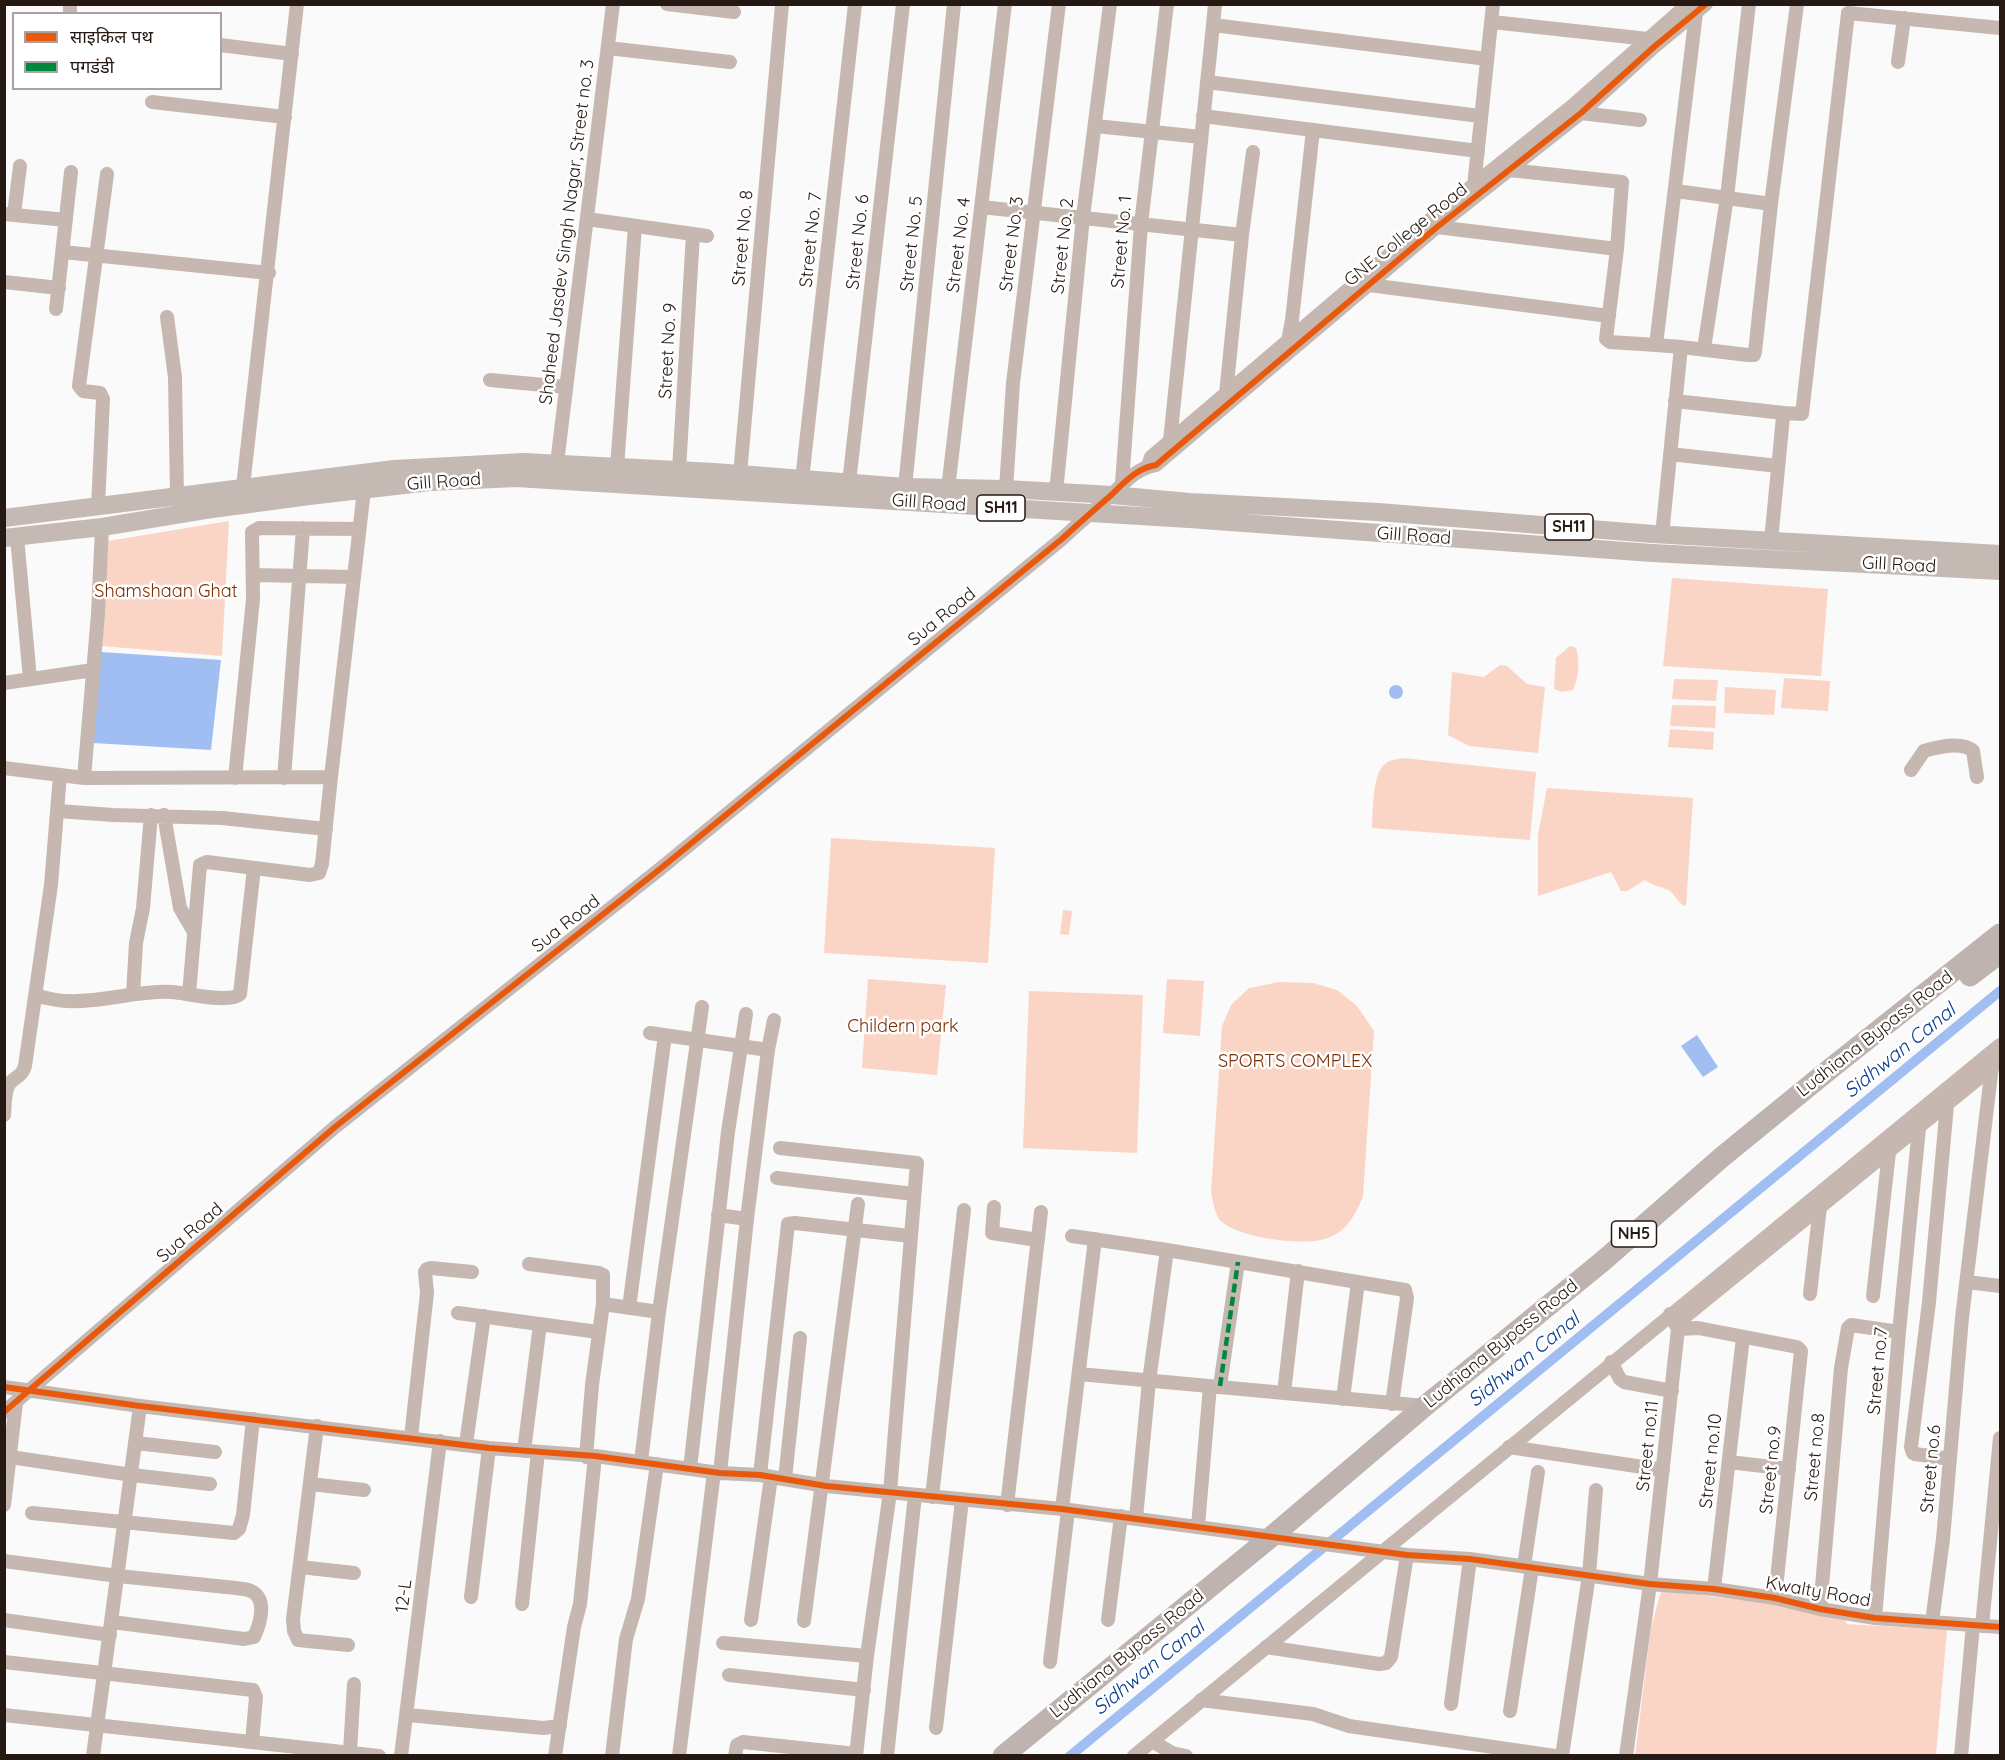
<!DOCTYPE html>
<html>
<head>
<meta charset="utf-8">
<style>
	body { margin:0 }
	#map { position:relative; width:2005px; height:1760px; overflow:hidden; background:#fafafa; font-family:Quicksand,"Noto Sans Devanagari",sans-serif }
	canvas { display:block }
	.frame { position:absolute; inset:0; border:6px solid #261913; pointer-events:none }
	.legend { position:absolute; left:12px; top:12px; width:210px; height:78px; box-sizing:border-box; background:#fff; border:2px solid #a8a3a1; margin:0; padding:8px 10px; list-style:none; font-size:18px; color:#261913 }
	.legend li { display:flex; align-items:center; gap:12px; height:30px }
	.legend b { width:30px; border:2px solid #a8a3a1 }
</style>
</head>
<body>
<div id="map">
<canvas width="2005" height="1760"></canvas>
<div class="frame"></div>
<ul class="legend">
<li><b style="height:8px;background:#e8590c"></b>साइकिल पथ</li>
<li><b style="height:8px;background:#00873e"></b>पगडंडी</li>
</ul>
</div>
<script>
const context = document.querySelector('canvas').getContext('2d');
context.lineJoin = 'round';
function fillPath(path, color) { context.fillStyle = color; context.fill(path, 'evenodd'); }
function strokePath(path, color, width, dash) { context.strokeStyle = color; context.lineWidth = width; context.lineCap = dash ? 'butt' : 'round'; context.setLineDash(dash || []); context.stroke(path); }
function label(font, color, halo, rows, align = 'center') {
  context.font = font + ' Quicksand,sans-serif'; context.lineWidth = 5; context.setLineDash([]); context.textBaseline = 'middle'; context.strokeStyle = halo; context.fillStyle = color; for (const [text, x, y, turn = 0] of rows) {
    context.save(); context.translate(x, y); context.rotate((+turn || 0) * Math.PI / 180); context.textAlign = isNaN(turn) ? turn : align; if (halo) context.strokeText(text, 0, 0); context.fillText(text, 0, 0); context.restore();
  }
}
fillPath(new Path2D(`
	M229 521 222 656 101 646 108 541Z
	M1672 578 1828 589 1821 676 1663 666Z
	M1570 646 1576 648C1580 661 1579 677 1573 690L1561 692 1554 689 1556 658Z
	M1500 665 1507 666 1527 684 1545 687 1538 753 1469 746 1448 735 1452 672 1484 677Z
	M1784 678 1830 681 1828 711 1781 708Z
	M1674 679 1718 680 1716 701 1672 699Z
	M1725 687 1776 690 1774 715 1724 713Z
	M1672 705 1716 706 1715 728 1670 726Z
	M1670 729 1714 732 1713 750 1668 747Z
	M1403 758 1536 772 1530 840 1372 828C1373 813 1372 773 1385 764 1389 760 1398 759 1403 758Z
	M1547 788 1693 798 1686 906C1677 904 1676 894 1668 890 1659 886 1654 886 1645 880L1627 891H1621L1611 872 1538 896V835Z
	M831 838 995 848 988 963 824 953Z
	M1063 910 1072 911 1069 935 1060 934Z
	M868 979 946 985 937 1075 862 1068Z
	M1167 979 1204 981 1200 1036 1163 1033Z
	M1279 982 1313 983 1337 990 1357 1006 1374 1031 1363 1196C1356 1214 1346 1233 1325 1239 1302 1246 1235 1238 1219 1219 1215 1213 1213 1201 1211 1193L1222 1026 1231 1005 1249 988Z
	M1029 991 1143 995 1137 1153 1023 1148Z
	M1661 1591 1778 1604 1846 1621 1847 1624 1947 1630 1936 1755 1635 1756 1651 1628Z`), '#fad5c5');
fillPath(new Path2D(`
	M101 652 221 660 211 750 93 743Z
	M1389 692a7 7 0 1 1 14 0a7 7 0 1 1-14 0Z
	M1697 1035 1718 1067 1703 1077 1681 1046Z`), '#a0bef2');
strokePath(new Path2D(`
	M1070 1756 2000 991`), '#a0bef2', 10);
strokePath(new Path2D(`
	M667 4 734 12
	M1215 4 1213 25 1487 59
	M70 14V4
	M1492 22 1648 39
	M220 45 292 54
	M608 48 730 62
	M1898 62 1904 18
	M1207 82 1480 116
	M152 102 285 117
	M1581 113 1640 120
	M1203 116 1478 151
	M1096 126 1201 137
	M1509 170 1622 182 1617 249 1606 339 1610 342 1656 345
	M1474 186 1493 4
	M1676 191 1771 204
	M981 207 1242 235
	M4 214 66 220
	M14 214 20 166
	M587 219 707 236
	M1437 227 1617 249
	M63 252 269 273
	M4 282 59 288
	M1369 285 1609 316
	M56 309 71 172
	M167 317 175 377 177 497
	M1288 341 1292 320 1313 130
	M1681 347 1656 345 1696 13
	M1704 349 1727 197 1749 4
	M490 380 566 387
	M1226 394 1242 235 1253 152
	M1675 401 1784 413
	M1170 441 1213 25
	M1670 454 1778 466
	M557 463 613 4
	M1148 466 1151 457 1431 219 1571 107 1688 4
	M617 467 635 226
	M679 470 693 234
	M740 474 782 4
	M802 480 855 4
	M849 483 903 4
	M1122 483 1141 224 1167 4
	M243 487 297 4
	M905 487 954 4
	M948 489 1005 4
	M1006 489 1013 383 1059 4
	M1056 493 1083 217 1110 4
	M98 507 103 399 100 393 83 391 79 386 107 174
	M1662 535 1681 347 1748 355H1754L1755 352 1771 204 1797 4
	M17 537 30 679
	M1771 541 1783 417 1784 413 1802 414 1848 13 2000 28
	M253 575 354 577
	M4 683 93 670
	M4 768 84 778 98 614 102 527
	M1911 770 1924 751C1937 747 1962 741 1973 751L1977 777
	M84 778 331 777 364 490
	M235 778 253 599 252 532 259 528 359 529
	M284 778 303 528
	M58 811 113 815 222 818 326 829
	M164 815 180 908 194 932
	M133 994 136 943 143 908 151 815
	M189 994 200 865 207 862 310 875 319 873 322 864 331 777
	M35 996C45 997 56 1001 67 1001 102 1003 137 990 172 992 187 993 229 1004 240 994L254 868
	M650 1033 768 1050
	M1947 1105 1929 1302 1911 1447 1913 1453 1915 1454 1950 1459
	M4 1115C5 1105 4 1087 12 1081 19 1075 22 1075 25 1066L51 885 60 775
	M780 1148 917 1163 890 1492 867 1656 856 1756
	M777 1178 914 1194
	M994 1207 992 1233 1038 1240
	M718 1215 747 1219
	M1072 1236 1167 1250 1149 1381 1136 1518
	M1167 1250 1405 1290 1407 1298 1392 1404
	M529 1264 599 1273 603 1275V1304
	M1967 1282 2000 1286
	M1810 1294 1820 1207
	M1873 1296 1889 1152
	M629 1308 665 1035
	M458 1313 598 1332
	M1676 1324 2000 1061
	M1678 1329 1698 1328 1797 1347 1801 1351 1775 1598
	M1611 1362 1620 1379 1624 1382 1672 1391
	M1079 1374 1425 1406
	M1220 1386 1238 1262
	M4 1387 140 1406 489 1448 595 1456 720 1473 760 1475 826 1486 1062 1509 1407 1555 1470 1559 1650 1584 1714 1589 1775 1598 1820 1609 1875 1618 2000 1627
	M1284 1393 1298 1271
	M1343 1399 1358 1282
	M4 1412 335 1127 660 869 1063 538C1078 524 1094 510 1109 497 1123 484 1136 468 1156 465L1437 227 1581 113 1655 46 1706 4
	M317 1426 293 1619 294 1631 298 1640 348 1645
	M411 1437 427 1293 425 1272 427 1269 431 1268 472 1272
	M136 1443 215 1452
	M466 1444 484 1316
	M1509 1447 1663 1470
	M524 1451 540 1324
	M10 1457 132 1475 210 1484
	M586 1457 592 1385 603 1304 659 1312
	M641 1462 659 1312 702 1007
	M1729 1462 1789 1469
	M690 1469 728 1132 746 1014
	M720 1473 747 1219 768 1050 774 1020
	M760 1475 788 1224 795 1223 910 1236
	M785 1479 800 1338
	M310 1484 364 1490
	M932 1497 964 1210
	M4 1505 16 1403
	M1007 1505 1041 1212
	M1062 1509 1095 1239
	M32 1513 234 1533 239 1529 243 1515 253 1419
	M1198 1526 1210 1386
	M4 1561 118 1576 236 1588C241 1589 247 1589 251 1591 268 1599 260 1624 254 1637L244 1639 112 1622
	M1524 1566 1538 1472
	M300 1567 354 1573
	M1714 1589 1743 1337
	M471 1597 489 1448
	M522 1604 538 1452
	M1820 1609 1841 1368 1848 1328 1851 1325 1899 1332
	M1875 1618 1899 1332 1919 1128
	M4 1620 110 1635
	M751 1620 771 1477
	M1108 1620 1121 1516
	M804 1621 858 1204
	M1932 1622 1943 1539 1962 1318 1992 1066
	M1982 1626 2000 1438
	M723 1643 867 1656
	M1266 1647 1379 1664 1386 1663 1391 1657 1407 1555
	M4 1662 253 1690 256 1697 252 1742
	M1050 1662 1068 1510
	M729 1675 864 1690
	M1201 1700 1313 1714 1349 1726 1555 1756
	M1451 1704 1470 1559
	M1510 1711 1532 1568
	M4 1715 379 1756
	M408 1715 543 1728 560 1726
	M936 1728 962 1500
	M1152 1741 1172 1753 1186 1756
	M350 1752 354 1684
	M93 1756 140 1406
	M401 1756 440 1441
	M555 1756 574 1627 580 1604 595 1456
	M612 1756 626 1639 638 1599 657 1464
	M679 1756 714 1472
	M735 1756 737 1745 743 1742 856 1754
	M887 1756 915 1495
	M1134 1756C1423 1518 1711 1280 2000 1045
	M1562 1756 1589 1575 1596 1490
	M1626 1756 1650 1584 1678 1329 1670 1314
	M1961 1756 1973 1625`), '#c6b7b0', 14);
strokePath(new Path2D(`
	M4 518 394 469 524 462 714 472 905 487 1006 489 1112 495 1190 502 1378 512 1653 534 2000 554
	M4 538 102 527 205 510 309 496 430 482 516 478 1189 519 1652 553 2000 571`), '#c4b9b3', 18);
strokePath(new Path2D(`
	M1970 976 2000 953
	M1003 1756 1271 1537 1425 1406 1603 1261 1722 1157 1830 1069 2000 934`), '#beb3ae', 21);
strokePath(new Path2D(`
	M1220 1386 1238 1262`), '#00873e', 4.5, [9, 4.5]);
strokePath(new Path2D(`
	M4 1387 140 1406 489 1448 595 1456 720 1473 760 1475 826 1486 1062 1509 1407 1555 1470 1559 1650 1584 1714 1589 1775 1598 1820 1609 1875 1618 2000 1627
	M4 1412 335 1127 660 869 1063 538C1078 524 1094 510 1109 497 1123 484 1136 468 1156 465L1437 227 1581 113 1655 46 1706 4`), '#e8590c', 6);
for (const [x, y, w] of [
	[1001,508,48],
	[1569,527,48],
	[1634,1234,45]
]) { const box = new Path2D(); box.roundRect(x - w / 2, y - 13, w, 26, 4.5); context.fillStyle = '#fff'; context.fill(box); strokePath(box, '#261913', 1.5); }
label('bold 16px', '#261913', null, [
	["SH11",1001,508],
	["SH11",1569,527],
	["NH5",1634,1234]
]);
label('18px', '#261913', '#fff', [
	["Shaheed Jasdev Singh Nagar, Street no. 3",567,232,-83],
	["GNE College Road",1406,235,-39],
	["Street No. 8",743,238,-85],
	["Street No. 7",811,240,-84],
	["Street No. 6",858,242,-84],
	["Street No. 1",1122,242,-85],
	["Street No. 5",912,244,-84],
	["Street No. 3",1012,244,-83],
	["Street No. 4",959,245,-83],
	["Street No. 2",1063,246,-84],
	["Street No. 9",668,351,-87],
	["Gill Road",444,482,-4],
	["Gill Road",929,503,4],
	["Gill Road",1414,536,4],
	["Gill Road",1899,565,3],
	["Sua Road",942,617,-39],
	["Sua Road",566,924,-38],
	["Ludhiana Bypass Road",1875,1034,-38],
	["Sua Road",190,1233,-41],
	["Ludhiana Bypass Road",1501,1344,-39],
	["Street no.7",1878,1371,-85],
	["Street no.11",1648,1446,-84],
	["Street no.8",1815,1457,-85],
	["Street no.10",1711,1461,-84],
	["Street no.6",1931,1469,-85],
	["Street no.9",1771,1470,-84],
	["Kwalty Road",1818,1592,10],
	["12-L",404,1596,-83],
	["Ludhiana Bypass Road",1127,1654,-39]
]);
label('18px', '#7b2e00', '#fff', [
	["Shamshaan Ghat",166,592],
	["Childern park",903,1027],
	["SPORTS COMPLEX",1295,1062]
]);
label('italic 20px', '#073c90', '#fff', [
	["Sidhwan Canal",1900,1051,-39],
	["Sidhwan Canal",1524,1360,-39],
	["Sidhwan Canal",1149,1668,-39]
]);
</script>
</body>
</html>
